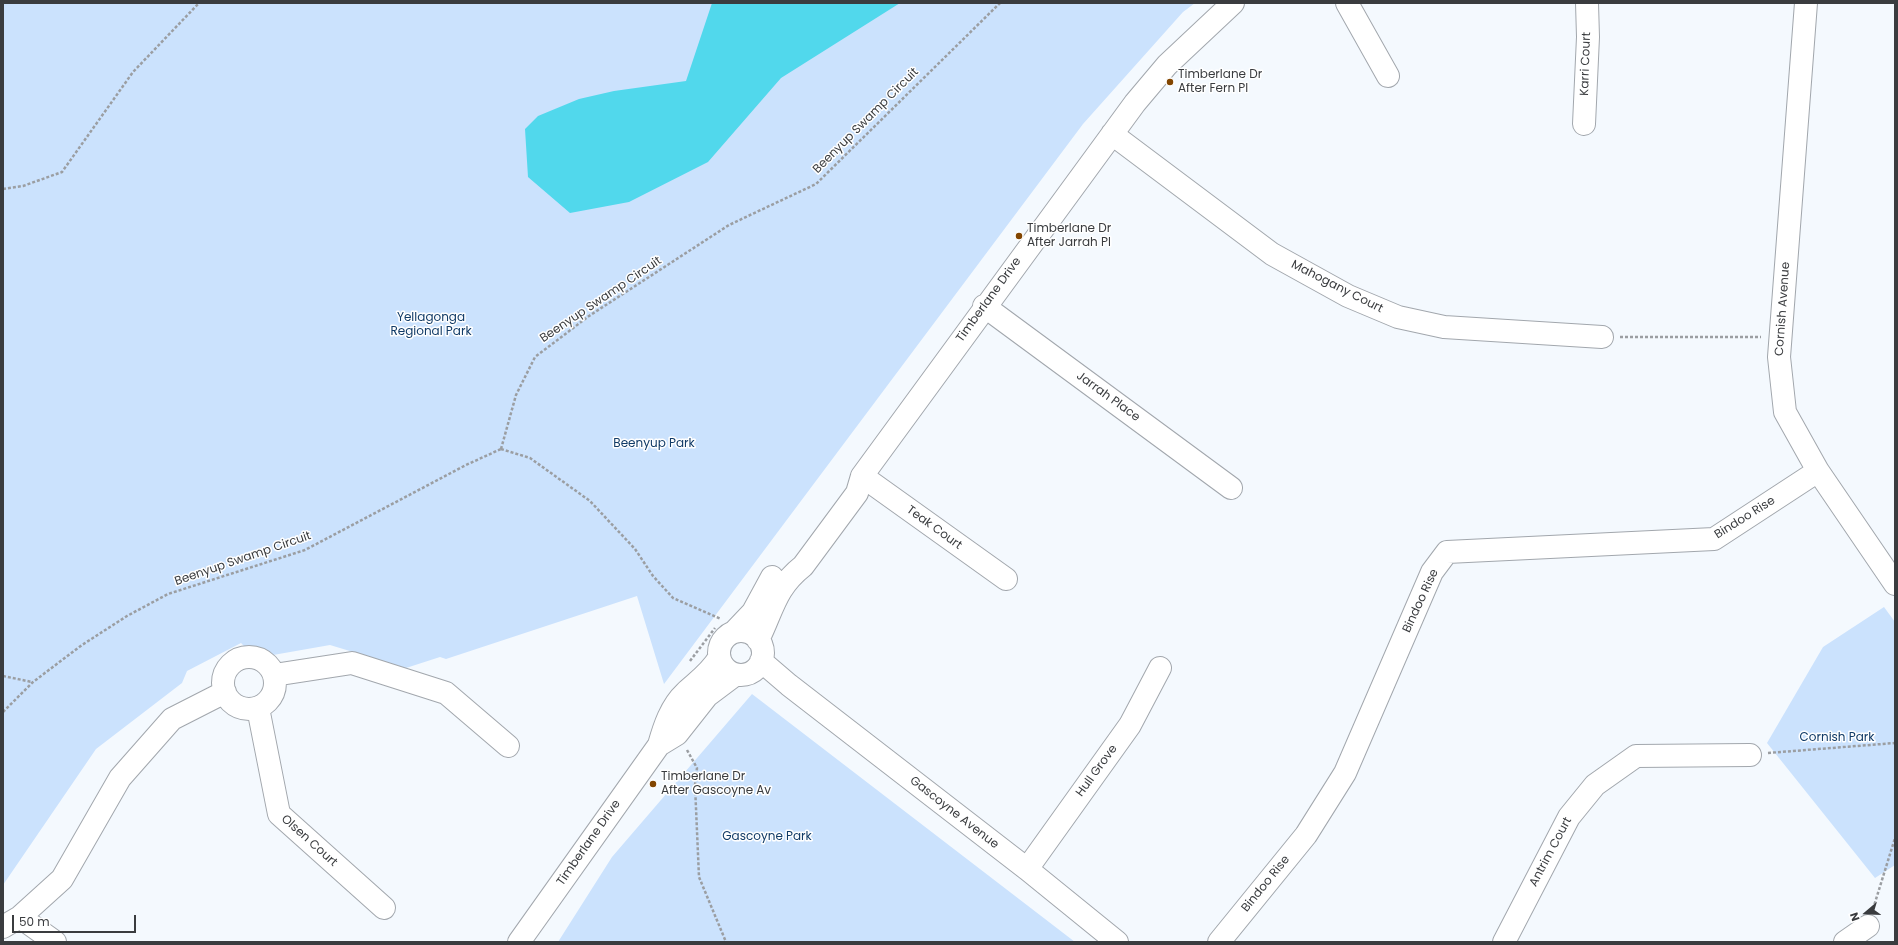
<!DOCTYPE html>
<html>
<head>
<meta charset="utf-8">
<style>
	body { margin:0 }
	#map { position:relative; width:1898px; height:945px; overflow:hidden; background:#f4f9fe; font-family:Poppins,sans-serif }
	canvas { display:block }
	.frame { position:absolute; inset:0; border:4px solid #3a3c3f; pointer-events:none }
	.north { position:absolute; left:1846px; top:893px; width:40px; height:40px; -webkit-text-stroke:3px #fff; paint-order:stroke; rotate:251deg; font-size:11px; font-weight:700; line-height:16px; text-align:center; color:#3a3c3f }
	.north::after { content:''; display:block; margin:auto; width:14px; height:18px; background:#3a3c3f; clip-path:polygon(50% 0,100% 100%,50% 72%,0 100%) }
	.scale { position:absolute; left:12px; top:915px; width:124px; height:18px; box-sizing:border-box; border:2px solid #3a3c3f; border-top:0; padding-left:5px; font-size:12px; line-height:14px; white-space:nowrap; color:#3a3c3f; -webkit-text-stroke:3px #fff; paint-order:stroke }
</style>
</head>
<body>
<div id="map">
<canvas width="1898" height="945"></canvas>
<div class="frame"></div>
<div class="north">N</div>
<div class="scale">50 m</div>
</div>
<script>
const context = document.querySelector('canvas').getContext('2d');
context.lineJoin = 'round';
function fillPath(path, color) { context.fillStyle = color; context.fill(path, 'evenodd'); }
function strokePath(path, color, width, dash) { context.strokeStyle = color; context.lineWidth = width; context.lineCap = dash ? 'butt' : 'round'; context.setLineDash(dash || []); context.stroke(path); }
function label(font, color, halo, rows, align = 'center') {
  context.font = font + ' Poppins,sans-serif'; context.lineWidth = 3; context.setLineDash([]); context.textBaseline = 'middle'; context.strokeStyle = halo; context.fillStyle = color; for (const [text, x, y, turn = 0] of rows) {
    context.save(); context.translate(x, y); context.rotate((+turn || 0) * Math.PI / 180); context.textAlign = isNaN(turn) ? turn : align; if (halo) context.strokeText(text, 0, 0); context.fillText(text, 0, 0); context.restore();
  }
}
fillPath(new Path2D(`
	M3 3H1195L1183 12 1083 124 664 684 637 596 446 659 440 657 406 668 330 645 256 658 241 643 187 671 182 683 96 749 3 885Z
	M1884 607 1895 622V865L1875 878 1767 743 1823 647Z
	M752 694 1075 942H558L612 857Z`), '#cbe2fd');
fillPath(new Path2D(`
	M712 3H900L781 78 708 162 629 202 570 213 528 177 525 129 538 116 579 99 614 91 686 81Z`), '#51d8ec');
const minor = new Path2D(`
	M1347 3 1388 76
	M1806 3 1779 357 1785 412 1818 471 1895 584
	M1584 124 1588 37 1587 3
	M1112 134 1272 254 1348 296 1398 317 1444 327 1602 337
	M984 306 1231 488
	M862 476 1006 579
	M719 653a22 22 0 1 1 44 0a22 22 0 1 1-44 0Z
	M734 632 753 612 772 577
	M758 640C773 610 775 588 803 566L857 493 862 476 1135 103 1167 65 1233 3
	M223 683a26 26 0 1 1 52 0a26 26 0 1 1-52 0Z
	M761 661 789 685 1027 869 1117 942
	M274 675 352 663 446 693 508 746
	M258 708 279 814 384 908
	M659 745 677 734 707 696 735 675
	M1027 869 1130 725 1160 668
	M20 917 55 942
	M3 927 20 917 62 879 120 778 172 719 225 692
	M519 942 659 745C664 727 671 706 685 693 698 681 710 673 719 658
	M1219 942 1306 835 1345 773 1432 572 1447 552 1714 539 1818 471
	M1504 942 1569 817 1595 785 1636 756 1750 755
	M1845 942 1868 926`);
strokePath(minor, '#a2a7ad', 24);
strokePath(new Path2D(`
	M3 189 23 186 62 172 133 72 199 3
	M1620 337H1761
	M501 449 516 395 535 357 589 316 729 225 816 184 1000 3
	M501 449 530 458 590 501 635 549 653 576 673 598 721 619
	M690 661 715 628
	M3 676 32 682
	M3 712 33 682 82 645 127 616 168 594 305 550 466 465 501 449
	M687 750 697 768 695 785 699 877 726 942
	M1768 753 1895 743
	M1873 909 1895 838`), '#9b9ea2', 2.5, [3, 2]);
strokePath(minor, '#fff', 22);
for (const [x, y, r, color] of [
	[1170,82,4,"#824500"],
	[1019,236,4,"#824500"],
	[653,784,4,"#824500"]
]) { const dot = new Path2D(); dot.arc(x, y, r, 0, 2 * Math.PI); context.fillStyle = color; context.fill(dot); strokePath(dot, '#fff', 1.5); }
label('12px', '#3a3c3f', '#fff', [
	["Karri Court",1586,64,-88],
	["Beenyup Swamp Circuit",866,121,-45],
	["Mahogany Court",1337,287,27],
	["Beenyup Swamp Circuit",601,300,-34],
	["Timberlane Drive",989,300,-54],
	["Cornish Avenue",1783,309,-86],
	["Jarrah Place",1108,397,36],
	["Bindoo Rise",1745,518,-32],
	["Teak Court",934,528,36],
	["Beenyup Swamp Circuit",243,559,-19],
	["Bindoo Rise",1421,601,-65],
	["Hull Grove",1097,771,-54],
	["Gascoyne Avenue",954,813,38],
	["Olsen Court",309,841,42],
	["Timberlane Drive",589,843,-55],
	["Antrim Court",1551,852,-62],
	["Bindoo Rise",1266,884,-51]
]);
label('12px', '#3a3c3f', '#fff', [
	["Timberlane Dr",1178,75],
	["After Fern Pl",1178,89],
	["Timberlane Dr",1027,229],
	["After Jarrah Pl",1027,243],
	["Timberlane Dr",661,777],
	["After Gascoyne Av",661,791]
], 'left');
label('12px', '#113b67', '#fff', [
	["Yellagonga",431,318],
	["Regional Park",431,332],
	["Beenyup Park",654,444],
	["Cornish Park",1837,738],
	["Gascoyne Park",767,837]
]);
</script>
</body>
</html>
